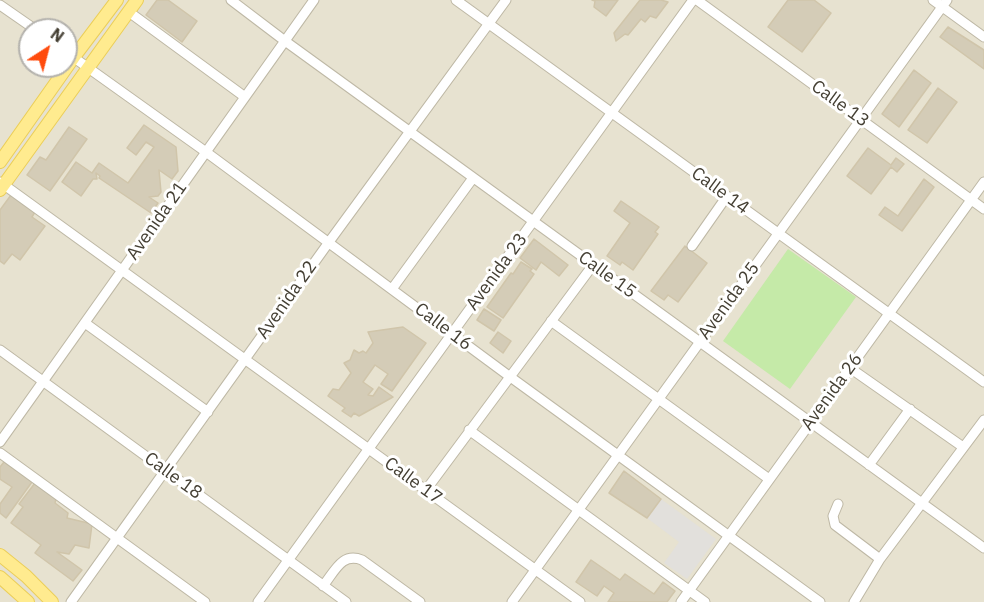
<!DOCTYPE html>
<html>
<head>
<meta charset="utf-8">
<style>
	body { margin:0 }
	#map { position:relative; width:984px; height:602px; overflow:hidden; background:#f3efe2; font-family:"IBM Plex Sans",sans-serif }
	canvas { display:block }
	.north { position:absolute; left:18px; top:18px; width:60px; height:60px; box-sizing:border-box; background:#fff; border:2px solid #b4b2ad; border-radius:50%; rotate:36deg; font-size:16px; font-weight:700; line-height:24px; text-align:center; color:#443f33 }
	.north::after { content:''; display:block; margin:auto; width:21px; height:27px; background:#ff4b0d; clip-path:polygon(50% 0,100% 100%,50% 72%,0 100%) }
</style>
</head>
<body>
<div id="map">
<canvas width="984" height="602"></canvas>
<div class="north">N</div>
</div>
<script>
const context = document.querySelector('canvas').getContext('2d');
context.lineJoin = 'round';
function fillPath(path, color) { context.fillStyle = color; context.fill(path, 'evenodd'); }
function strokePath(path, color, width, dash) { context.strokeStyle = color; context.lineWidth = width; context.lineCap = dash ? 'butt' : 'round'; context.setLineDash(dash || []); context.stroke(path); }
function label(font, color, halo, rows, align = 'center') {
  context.font = font + ' "IBM Plex Sans",sans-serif'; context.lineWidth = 6; context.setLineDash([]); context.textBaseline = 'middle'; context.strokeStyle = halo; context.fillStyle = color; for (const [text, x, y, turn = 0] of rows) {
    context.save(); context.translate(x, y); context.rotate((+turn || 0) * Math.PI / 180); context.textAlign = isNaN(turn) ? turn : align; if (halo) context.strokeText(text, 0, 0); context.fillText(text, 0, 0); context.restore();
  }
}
fillPath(new Path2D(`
	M0 0H984V602H0ZM30 30H66V66H30Z`), '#e7e2d0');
fillPath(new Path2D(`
	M788 249 856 297 790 389 723 341Z`), '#c5eaa8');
fillPath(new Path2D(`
	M661 499 716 539 687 579 664 563 679 542 647 518Z`), '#e2e0dc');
const building = new Path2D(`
	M157 0H168L197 21 182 42 146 15Z
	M592 0H618L606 16 594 7 595 1Z
	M640 0H661L668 2 656 18 650 16 645 22 641 19 628 35 625 34 616 41 614 33Z
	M788 0H814L831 13 802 52 768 27Z
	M948 27 984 50V69L940 37Z
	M914 70 931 83 899 127 882 114Z
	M938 88 957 102 927 143 908 130Z
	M144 125 176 147 178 171 172 179 159 170 161 192 158 196 149 197 158 203 151 213 99 178 100 176 96 173 97 179H93L81 196 62 182 76 162 92 173 99 163 128 183 154 147 146 142 136 155 127 148Z
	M69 127 87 139 50 191 27 175 40 157 46 160Z
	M868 148 891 165 896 158 904 164 897 172 891 167 871 194 847 176Z
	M924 179 934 187 902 231 879 215 885 207 898 216Z
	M11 195 35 212 32 217 45 226 20 260 12 254 4 264 0 261V210Z
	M621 201 659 227 655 232 658 234 633 270 622 262 620 265 607 256 630 223 614 211Z
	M534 239 568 265 559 276 541 262 536 270 520 258Z
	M685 246 707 263 678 302 668 295 664 300 651 291Z
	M521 262 532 269 530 271 534 274 503 318 487 307 511 273 513 274Z
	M484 309 501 320 494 331 477 320Z
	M403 327 426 343 392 391 381 384 388 374 375 365 363 382 373 389 368 395 373 396 379 387 393 397 359 416 354 413 351 417 342 411 345 408 328 396 333 389 339 390 351 373 344 363 350 360 354 350 359 353 363 351 366 353 373 343 368 332Z
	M498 332 511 341 503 353 490 343Z
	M4 462 32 482 6 518 0 513V504L12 487 0 479V467Z
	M624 471 661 499 647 518 609 493Z
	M35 483 56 499 55 503 68 513 67 518 92 524 89 548 75 545 69 554 57 552 82 570 73 581 35 553 41 545 11 523 23 507 19 504Z
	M591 560 620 580 625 574 654 594 663 582 675 591 667 602H608L614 593 604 586 597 596 576 582Z`);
fillPath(building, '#d4ccb7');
strokePath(building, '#d0c5aa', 1.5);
const minor = new Path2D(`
	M231 0 285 41 984 548
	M456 0 984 382
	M697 0 984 209
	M933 0 984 37
	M0 5 36 30
	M129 12 245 97
	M66 52 206 152 509 376 820 602
	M0 182 580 602
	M692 246 727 196
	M392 289 473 178
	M551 321 769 479
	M85 323 208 412
	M0 350 346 602
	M850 368 963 447
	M469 430 705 602
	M0 442 314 0
	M0 453 205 602
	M869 465 910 409
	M426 490 593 265
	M838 504 833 516 835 525 880 559
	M323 586C335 571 342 552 362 560L420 602
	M71 602 329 242 506 0
	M258 602 693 0
	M512 602 947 0
	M681 602 984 182
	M854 602 880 559 984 420`);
const major = new Path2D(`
	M0 162 74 57 117 0
	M0 190 137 0
	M0 555 26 576 52 602
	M0 577 28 602`);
strokePath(minor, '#beb8a5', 11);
strokePath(major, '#ebce58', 14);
strokePath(minor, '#fff', 9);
strokePath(major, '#ffeb8f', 12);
label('18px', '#443f33', '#fff', [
	["Calle 13",840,104,36],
	["Calle 14",720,191,36],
	["Avenida 21",157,221,-55],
	["Avenida 23",497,272,-54],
	["Calle 15",607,275,36],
	["Avenida 22",287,300,-55],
	["Avenida 25",729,301,-54],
	["Calle 16",443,327,37],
	["Avenida 26",832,392,-54],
	["Calle 18",173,476,36],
	["Calle 17",413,481,36]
]);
</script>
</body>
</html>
